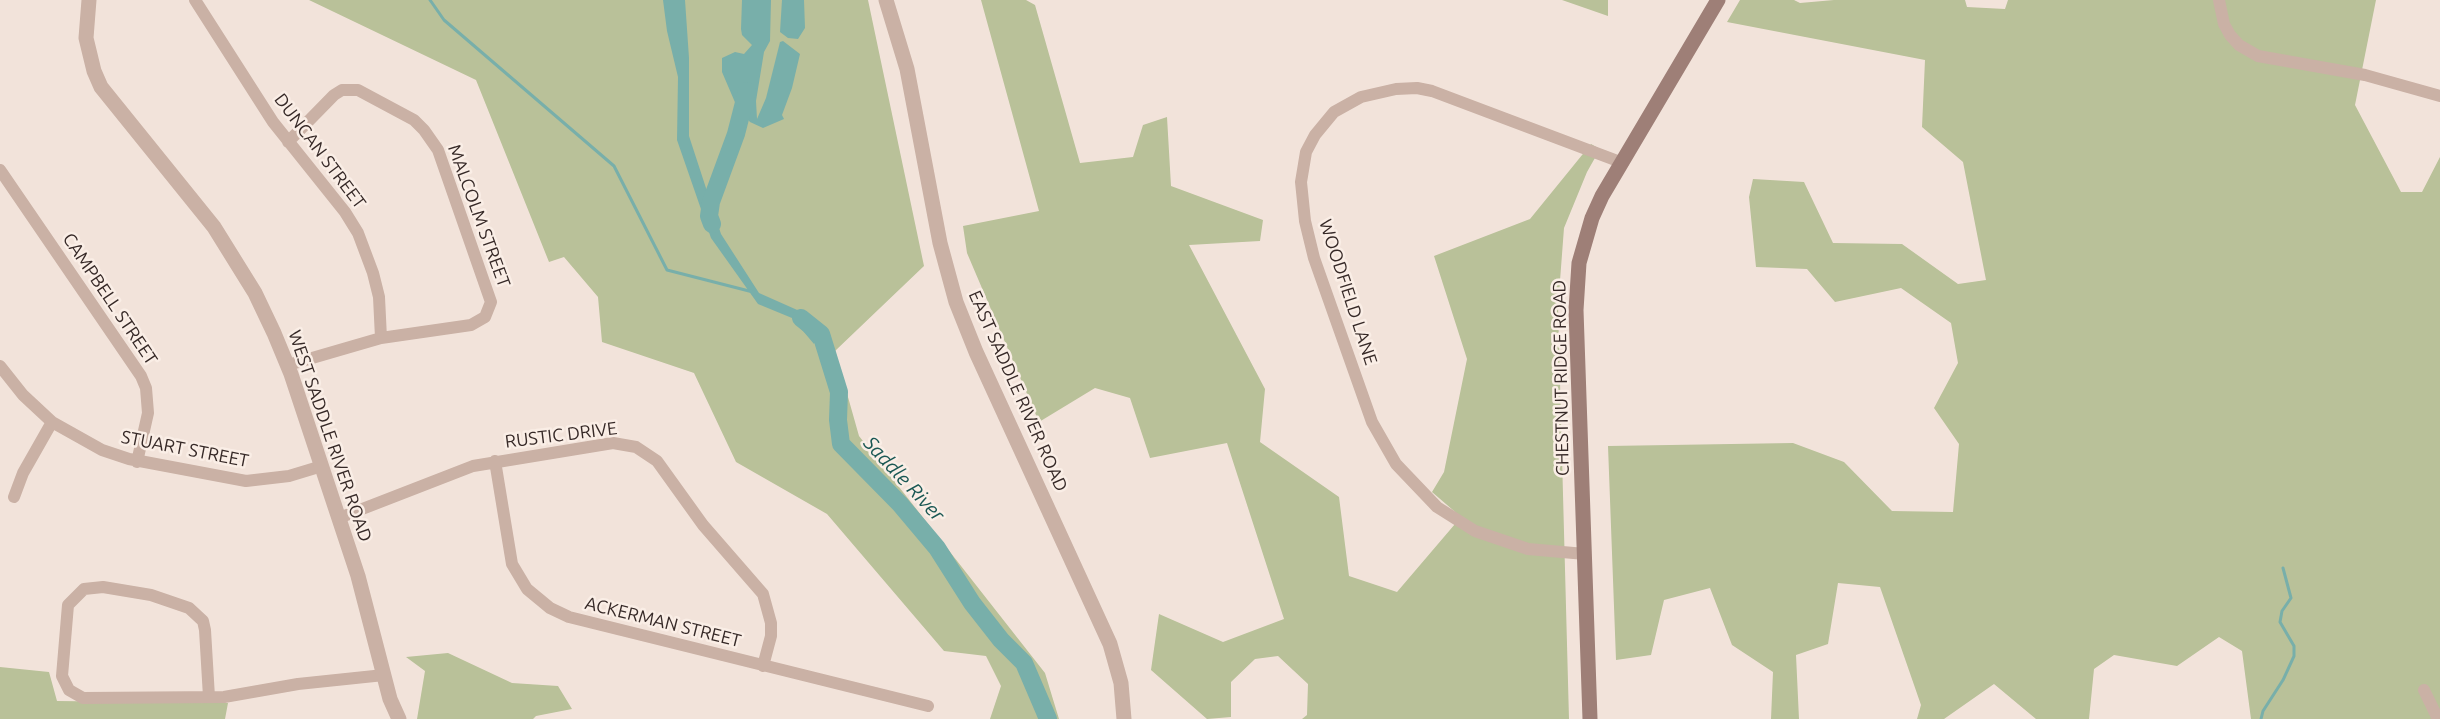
<!DOCTYPE html>
<style>
body{margin:0}
canvas{display:block;background:#f2e3da}
</style>
<canvas width="2440" height="719"></canvas>
<script>
const g = document.querySelector('canvas').getContext('2d');
g.lineJoin = 'round';
function fillPath(path, color) {
  g.fillStyle = color;
  g.fill(path, 'evenodd');
}
function poly(rows) {
  const path = new Path2D();
  for (const r of rows) {
    path.moveTo(r[0], r[1]);
    for (let i = 2; i < r.length; i += 2) path.lineTo(r[i], r[i + 1]);
  }
  return path;
}
function trace(path, color, width, dash) {
  g.strokeStyle = color;
  g.lineWidth = width;
  g.lineCap = dash ? 'butt' : 'round';
  g.setLineDash(dash || []);
  g.stroke(path);
}
function label(font, color, halo, rows, align = 'center') {
  g.font = font + ' Ubuntu,sans-serif';
  g.lineWidth = 5;
  g.setLineDash([]);
  g.textBaseline = 'middle';
  g.strokeStyle = halo;
  g.fillStyle = color;
  for (const [text, x, y, turn = 0] of rows) {
    g.save();
    g.translate(x, y);
    g.rotate((+turn || 0) * Math.PI / 180);
    g.textAlign = isNaN(turn) ? turn : align;
    if (halo) g.strokeText(text, 0, 0);
    g.fillText(text, 0, 0);
    g.restore();
  }
}
fillPath(poly([
 [309,0,868,0,924,266,835,351,859,436,1045,673,1059,719,990,719,1001,686,986,656,944,651,827,514,736,462,694,373,602,342,598,297,564,257,549,262,476,80],
 [981,0,1026,0,1035,5,1080,163,1133,157,1143,125,1167,117,1171,186,1263,220,1260,241,1189,245,1265,389,1260,442,1339,497,1349,576,1397,592,1461,517,1432,492,1444,472,1467,359,1434,256,1530,219,1591,144,1600,149,1587,172,1564,228,1558,307,1569,719,1302,719,1307,715,1308,684,1278,656,1255,659,1231,682,1231,717,1207,719,1151,670,1159,614,1223,642,1284,619,1227,443,1150,458,1130,398,1095,388,1039,422,967,253,963,226,1039,211],
 [1562,0,1608,0,1608,16],
 [1740,0,1794,0,1800,3,1834,0,1965,0,1967,7,2005,9,2008,0,2376,0,2355,105,2401,192,2422,192,2440,157,2440,719,2251,719,2242,651,2219,637,2177,666,2114,655,2094,669,2089,719,2036,719,1994,684,1944,719,1917,719,1921,705,1880,587,1838,583,1828,644,1796,655,1799,719,1771,719,1773,672,1732,645,1710,588,1664,600,1651,655,1616,660,1608,446,1793,443,1844,462,1892,511,1953,512,1959,444,1934,408,1958,363,1951,323,1901,288,1835,302,1807,269,1756,267,1749,197,1753,179,1804,182,1833,243,1902,244,1958,284,1986,280,1963,162,1922,127,1925,60,1727,22],
 [448,653,512,683,558,686,572,709,536,716,533,719,417,719,425,671,406,657],
 [0,667,49,672,57,701,228,703,225,719,0,719]
]), '#b9c199');
fillPath(poly([
 [663,0,685,0,689,58,689,136,721,234,759,293,813,317,822,331,814,344,792,318,758,304,711,238,677,140,678,77,667,31],
 [742,0,771,0,770,41,764,52,756,101,757,119,766,98,780,42,783,41,800,54,792,88,782,115,784,119,763,128,750,122,737,107,722,72,722,58,735,52,744,54,752,45,742,35,741,29],
 [782,0,804,0,805,28,798,39,788,38,780,32]
]), '#78afaa');
trace(poly([
 [430,0,444,20,614,166,667,270,753,292],
 [2261,719,2263,711,2283,680,2294,656,2294,646,2280,622,2282,611,2291,598,2283,568]
]), '#78afaa', 3);
trace(poly([
 [712,224,709,216,711,202,736,134,747,91],
 [801,318,821,334,839,392,838,420,841,444,900,504,937,548,972,603,1001,640,1024,663,1048,719]
]), '#78afaa', 18);
trace(poly([
 [195,0,273,122,345,212,358,233,373,273,379,297,381,338],
 [2219,0,2224,24,2230,35,2239,45,2258,56,2365,75,2440,96],
 [0,170,141,376,146,388,148,413,137,462],
 [288,365,381,338,471,325,485,317,491,302,438,150,424,130,414,120,358,90,342,90,334,95,288,142],
 [0,366,23,395,52,422,102,450,129,459,246,481,289,476,322,466],
 [495,461,512,564,527,589,550,608,569,617,928,706],
 [14,497,23,473,52,422],
 [339,518,473,466,613,443,636,447,657,461,703,525,763,594,771,623,771,636,763,666],
 [1585,554,1528,549,1475,531,1437,507,1396,464,1372,422,1314,258,1305,221,1301,182,1306,152,1315,135,1334,112,1361,97,1396,89,1417,88,1432,91,1623,163],
 [2424,690,2438,719],
 [209,697,205,630,203,621,189,608,151,595,103,587,84,589,68,605,62,676,69,690,83,698,224,697,298,684,384,675]
]), '#cab1a5', 12);
trace(poly([
 [89,0,86,38,94,71,101,87,214,227,255,293,274,333,291,374,358,576,390,699,399,719],
 [886,0,907,69,940,243,956,302,976,352,1110,644,1121,683,1124,719]
]), '#cab1a5', 15);
trace(poly([
 [1590,719,1576,310,1579,263,1592,218,1602,196,1718,0]
]), '#9e7f77', 15);
label('18px', '#362927', '#faeee6', [
 ["DUNCAN STREET",320,151,53],
 ["MALCOLM STREET",479,216,70],
 ["WOODFIELD LANE",1348,292,72],
 ["CAMPBELL STREET",110,299,56],
 ["CHESTNUT RIDGE ROAD",1561,378,-91],
 ["EAST SADDLE RIVER ROAD",1018,391,66],
 ["RUSTIC DRIVE",561,435,-7],
 ["WEST SADDLE RIVER ROAD",330,436,71],
 ["STUART STREET",185,449,11],
 ["ACKERMAN STREET",663,622,14]
]);
label('italic 20px', '#1b5854', '#faeee6', [
 ["Saddle River",904,479,47]
]);
</script>
